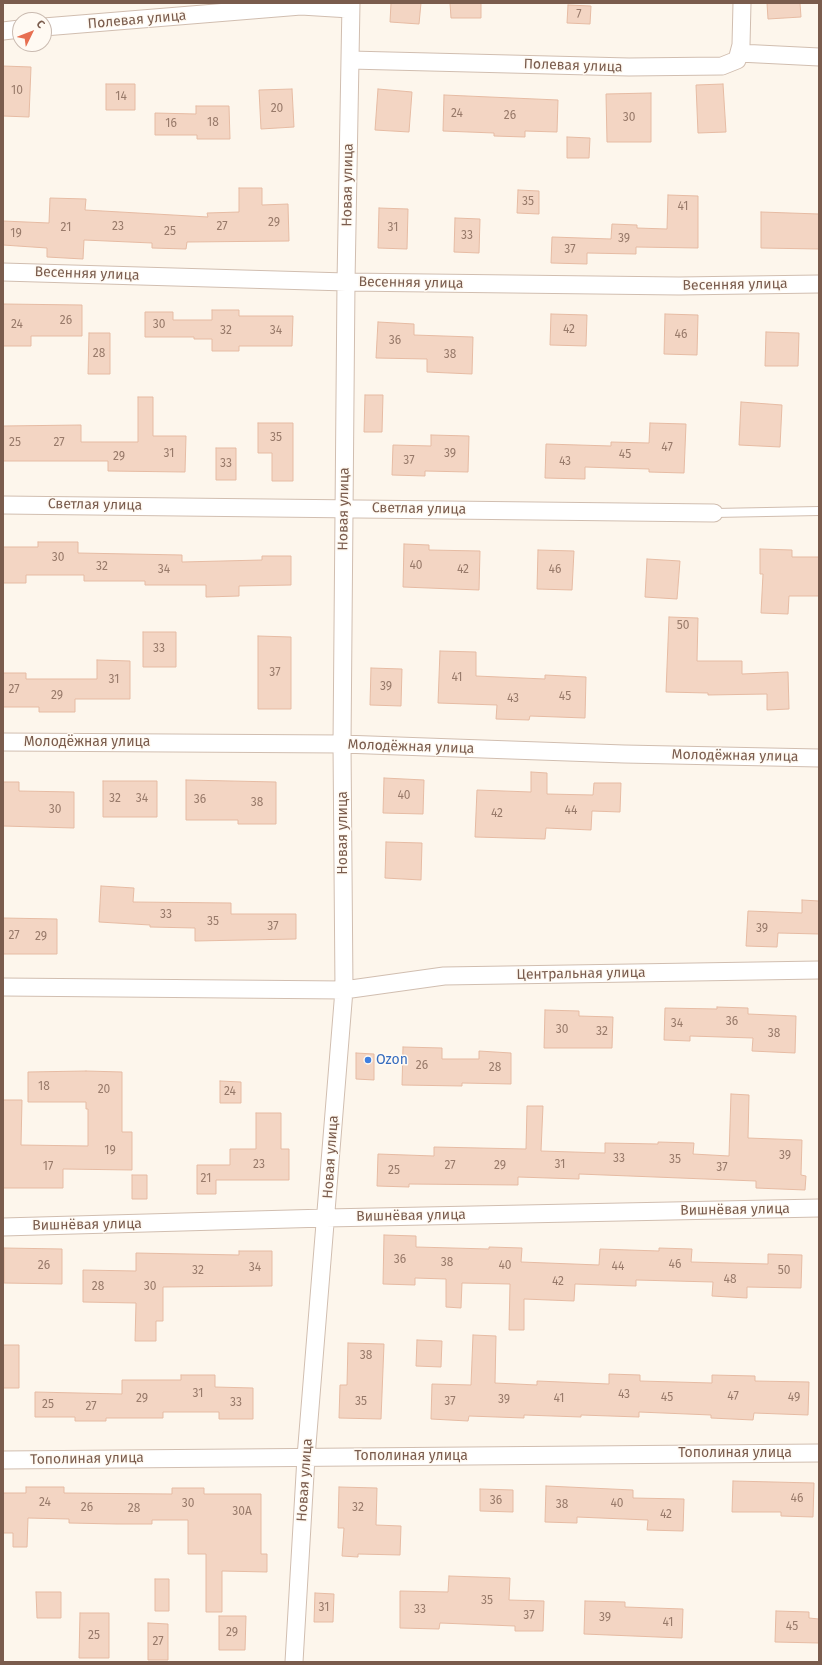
<!DOCTYPE html>
<meta charset="utf-8">
<style>
body{margin:0}
#map{position:relative;width:822px;height:1665px;overflow:hidden;background:#fdf6ec;font-family:"Fira Sans",sans-serif}
canvas{display:block}
.frame{position:absolute;inset:0;border:4px solid #7a5c4d;pointer-events:none}
.north{position:absolute;left:12px;top:12px;width:40px;height:40px;box-sizing:border-box;background:#fffaf3;border:1px solid #cabbb1;border-radius:50%;rotate:47deg;font-size:11px;font-weight:700;line-height:16px;text-align:center;color:#7a5c4d}
.north::after{content:'';display:block;margin:auto;width:14px;height:18px;background:#e76f51;clip-path:polygon(50% 0,100% 100%,50% 72%,0 100%)}
</style>
<div id="map">
<canvas width="822" height="1665"></canvas>
<div class="frame"></div>
<div class="north">С</div>
</div>
<script>
const g = document.querySelector('canvas').getContext('2d');
g.lineJoin = 'round';
function fillPath(path, color) {
  g.fillStyle = color;
  g.fill(path, 'evenodd');
}
function poly(rows) {
  const path = new Path2D();
  for (const r of rows) {
    path.moveTo(r[0], r[1]);
    for (let i = 2; i < r.length; i += 2) path.lineTo(r[i], r[i + 1]);
  }
  return path;
}
function trace(path, color, width, dash) {
  g.strokeStyle = color;
  g.lineWidth = width;
  g.lineCap = dash ? 'butt' : 'round';
  g.setLineDash(dash || []);
  g.stroke(path);
}
function label(font, color, halo, rows, align = 'center') {
  g.font = font + ' "Fira Sans",sans-serif';
  g.lineWidth = 3;
  g.setLineDash([]);
  g.textBaseline = 'middle';
  g.strokeStyle = halo;
  g.fillStyle = color;
  for (const [text, x, y, turn = 0] of rows) {
    g.save();
    g.translate(x, y);
    g.rotate((+turn || 0) * Math.PI / 180);
    g.textAlign = isNaN(turn) ? turn : align;
    if (halo) g.strokeText(text, 0, 0);
    g.fillText(text, 0, 0);
    g.restore();
  }
}
const building = poly([
 [391,3,421,3,419,24,390,22,391,3],
 [450,3,481,3,481,18,451,18,450,3],
 [767,3,800,3,801,17,768,19,767,3],
 [568,5,591,6,590,24,567,23,568,5],
 [3,66,31,67,29,117,3,116,3,66],
 [106,84,135,84,135,110,106,110,106,84],
 [723,84,726,132,698,133,696,85,723,84],
 [292,89,294,127,261,129,259,90,292,89],
 [378,89,412,92,409,132,375,130,378,89],
 [651,93,651,142,607,142,606,94,651,93],
 [444,95,558,100,557,132,525,131,525,137,494,136,494,133,443,131,444,95],
 [196,106,229,106,230,139,197,139,197,135,155,135,155,113,196,114,196,106],
 [567,137,590,138,589,158,567,158,567,137],
 [239,188,262,188,262,205,288,204,289,241,187,242,186,249,152,248,152,243,84,240,83,259,47,257,47,248,3,245,3,221,49,223,50,198,86,199,85,210,208,217,207,213,239,212,239,188],
 [518,190,539,191,539,214,517,213,518,190],
 [668,195,698,196,698,248,636,247,636,254,587,253,587,264,551,263,552,237,611,239,612,224,637,225,637,228,667,229,668,195],
 [379,208,408,209,407,249,378,248,379,208],
 [761,212,819,214,819,249,761,248,761,212],
 [455,218,480,219,479,253,454,252,455,218],
 [3,304,82,305,82,336,31,336,31,346,3,346,3,304],
 [212,310,239,310,239,316,293,316,292,346,239,346,239,351,212,351,212,339,194,339,194,337,145,337,145,312,173,312,173,320,212,320,212,310],
 [551,314,587,315,586,346,550,345,551,314],
 [665,314,698,315,697,355,664,354,665,314],
 [378,322,414,324,414,335,473,337,472,374,427,372,427,359,376,358,378,322],
 [766,332,799,333,798,366,765,366,766,332],
 [89,333,110,333,110,374,88,374,89,333],
 [365,395,383,395,382,432,364,432,365,395],
 [138,397,153,397,153,436,186,436,185,472,108,471,108,461,3,461,3,426,81,425,81,442,138,442,138,397],
 [741,402,782,405,780,447,739,445,741,402],
 [258,423,293,423,293,481,272,481,272,453,258,453,258,423],
 [650,423,686,424,684,473,649,472,649,469,585,467,585,479,545,478,546,444,611,446,611,442,649,443,650,423],
 [431,435,469,436,468,472,425,471,425,476,392,475,393,445,431,446,431,435],
 [216,448,236,448,236,480,216,480,216,448],
 [38,542,78,542,78,553,182,555,182,562,262,560,262,556,291,556,291,585,239,586,239,596,206,597,206,585,145,585,145,581,84,581,84,575,26,575,26,583,3,583,3,547,38,547,38,542],
 [404,544,429,545,429,550,480,551,479,590,403,587,404,544],
 [760,549,792,550,792,557,819,557,819,596,789,596,788,614,761,613,763,574,760,574,760,549],
 [538,550,574,551,572,590,537,589,538,550],
 [647,559,680,561,677,599,645,597,647,559],
 [669,617,698,618,697,661,742,661,742,674,788,672,789,709,767,710,767,694,708,695,708,693,666,692,669,617],
 [143,632,176,632,176,667,143,667,143,632],
 [258,636,291,637,291,709,258,709,258,636],
 [440,651,476,652,476,676,545,679,545,675,586,677,585,718,530,716,529,720,496,719,497,705,438,703,440,651],
 [97,660,130,661,130,699,75,699,75,712,39,712,39,707,3,707,3,673,26,673,26,679,97,679,97,660],
 [371,668,402,669,401,706,370,705,371,668],
 [531,772,547,773,547,794,593,795,594,783,621,783,620,812,592,811,591,830,546,828,545,839,475,837,477,790,531,792,531,772],
 [384,778,424,780,423,814,383,813,384,778],
 [186,780,276,782,276,824,238,824,238,820,186,820,186,780],
 [103,781,157,781,157,817,103,817,103,781],
 [3,782,19,782,19,791,74,792,74,828,3,826,3,782],
 [386,842,422,843,421,880,385,878,386,842],
 [101,886,134,888,133,902,231,903,231,914,296,914,296,939,195,941,195,928,150,927,150,925,99,922,101,886],
 [802,900,819,901,819,934,778,933,777,947,746,946,748,911,802,913,802,900],
 [3,918,57,919,57,954,3,954,3,918],
 [717,1007,748,1008,748,1014,796,1016,795,1053,752,1051,753,1038,690,1036,690,1041,664,1040,665,1008,717,1009,717,1007],
 [545,1010,579,1011,579,1016,613,1017,612,1048,544,1048,545,1010],
 [403,1047,442,1048,442,1059,479,1059,479,1051,511,1053,511,1084,462,1083,462,1086,402,1085,403,1047],
 [356,1053,374,1054,374,1080,356,1079,356,1053],
 [86,1071,122,1072,122,1132,132,1132,132,1170,63,1169,63,1188,3,1188,3,1100,22,1100,21,1145,88,1146,88,1109,86,1109,86,1102,28,1102,28,1072,86,1071],
 [220,1081,241,1082,241,1103,220,1103,220,1081],
 [731,1094,749,1095,748,1138,802,1140,801,1175,806,1176,805,1190,756,1188,756,1181,579,1174,579,1179,518,1177,518,1185,409,1184,409,1187,377,1186,378,1154,434,1156,434,1147,526,1149,527,1106,543,1106,541,1151,605,1153,605,1143,658,1144,658,1142,694,1143,693,1154,729,1156,731,1094],
 [256,1113,281,1113,281,1149,289,1149,289,1180,216,1180,216,1194,197,1194,197,1165,230,1165,230,1149,256,1149,256,1113],
 [132,1175,147,1175,147,1199,132,1199,132,1175],
 [384,1235,416,1236,416,1247,489,1249,489,1247,522,1248,521,1262,599,1265,600,1249,659,1251,659,1248,692,1249,691,1262,768,1264,768,1254,802,1255,801,1288,747,1287,747,1298,712,1296,713,1282,636,1280,636,1286,575,1284,574,1301,524,1299,524,1330,509,1330,510,1284,462,1283,461,1308,446,1307,446,1279,415,1278,415,1285,383,1284,384,1235],
 [4,1248,62,1249,62,1284,4,1283,4,1248],
 [239,1251,272,1251,272,1286,163,1287,163,1321,156,1321,156,1341,135,1341,136,1303,83,1302,83,1270,136,1271,136,1253,239,1255,239,1251],
 [473,1335,496,1336,495,1383,537,1385,537,1381,609,1384,609,1374,640,1375,640,1381,712,1383,712,1375,755,1376,755,1381,809,1382,808,1415,754,1413,753,1420,711,1418,711,1415,639,1412,639,1417,581,1415,581,1417,524,1415,524,1418,469,1416,468,1421,431,1419,432,1384,471,1385,473,1335],
 [417,1340,442,1341,441,1367,416,1366,417,1340],
 [348,1343,384,1344,381,1419,339,1418,340,1385,347,1385,348,1343],
 [3,1345,19,1345,19,1388,3,1388,3,1345],
 [181,1375,215,1375,215,1387,253,1388,253,1419,219,1419,219,1412,163,1412,163,1418,106,1418,106,1421,75,1421,75,1417,35,1417,35,1392,122,1394,122,1380,181,1380,181,1375],
 [733,1481,814,1483,813,1517,781,1516,781,1512,732,1512,733,1481],
 [546,1486,633,1490,633,1498,684,1499,683,1531,647,1530,648,1520,577,1517,577,1523,545,1522,546,1486],
 [26,1487,64,1487,64,1493,172,1494,172,1488,204,1488,204,1494,261,1494,261,1554,267,1554,267,1572,222,1571,222,1612,206,1612,206,1554,188,1554,188,1520,152,1520,152,1524,117,1524,69,1523,69,1519,28,1518,27,1547,13,1547,13,1533,3,1533,3,1493,26,1493,26,1487],
 [339,1487,377,1488,376,1525,401,1526,400,1555,358,1554,358,1557,342,1556,344,1528,338,1528,339,1487],
 [480,1489,513,1490,513,1512,480,1511,480,1489],
 [449,1576,510,1578,509,1600,544,1601,543,1631,515,1631,515,1626,440,1623,439,1629,400,1628,400,1591,448,1592,449,1576],
 [155,1579,169,1579,169,1611,155,1611,155,1579],
 [36,1592,61,1592,61,1618,37,1618,36,1592],
 [315,1593,334,1594,333,1622,314,1622,315,1593],
 [585,1601,625,1602,625,1607,683,1609,682,1638,584,1634,585,1601],
 [776,1611,809,1612,809,1618,819,1619,819,1643,775,1642,776,1611],
 [80,1613,109,1613,109,1658,79,1658,80,1613],
 [219,1616,246,1616,245,1650,219,1650,219,1616],
 [148,1623,168,1624,168,1660,148,1660,148,1623]
]);
fillPath(building, '#f3d5c3');
trace(building, '#e6bba3', 1);
const lane = poly([
 [714,513,819,511]
]);
const street = poly([
 [44,27,301,6,350,9],
 [3,31,20,29],
 [739,53,819,57],
 [350,60,629,67,722,66,737,60,741,45,742,3],
 [3,272,346,282,679,286,819,284],
 [3,505,714,513],
 [3,742,342,744,624,754,819,758],
 [3,987,344,990,444,976,819,970],
 [3,1227,326,1218,819,1208],
 [3,1460,819,1453],
 [294,1662,306,1457,344,990,342,744,346,282,351,3]
]);
trace(lane, '#d1beb0', 10);
trace(street, '#d1beb0', 19);
trace(lane, '#fff', 8);
trace(street, '#fff', 17);
for (const [x, y, r, color] of [
 [368,1060,4,"#3f7fe0"]
]) {
  const dot = new Path2D();
  dot.arc(x, y, r, 0, 2 * Math.PI);
  g.fillStyle = color;
  g.fill(dot);
  trace(dot, '#fffaf3', 1.5);
}
label('12px', '#987a6a', null, [
 ["7",579,15],
 ["10",17,91],
 ["14",121,97],
 ["20",277,109],
 ["24",457,114],
 ["26",510,116],
 ["30",629,118],
 ["18",213,123],
 ["16",171,124],
 ["35",528,202],
 ["41",683,207],
 ["29",274,223],
 ["23",118,227],
 ["27",222,227],
 ["21",66,228],
 ["31",393,228],
 ["25",170,232],
 ["19",16,234],
 ["33",467,236],
 ["39",624,239],
 ["37",570,250],
 ["26",66,321],
 ["24",17,325],
 ["30",159,325],
 ["42",569,330],
 ["32",226,331],
 ["34",276,331],
 ["46",681,335],
 ["36",395,341],
 ["28",99,354],
 ["38",450,355],
 ["35",276,438],
 ["25",15,443],
 ["27",59,443],
 ["47",667,448],
 ["31",169,454],
 ["39",450,454],
 ["45",625,455],
 ["29",119,457],
 ["37",409,461],
 ["43",565,462],
 ["33",226,464],
 ["30",58,558],
 ["40",416,566],
 ["32",102,567],
 ["34",164,570],
 ["42",463,570],
 ["46",555,570],
 ["50",683,626],
 ["33",159,649],
 ["37",275,673],
 ["41",457,678],
 ["31",114,680],
 ["39",386,687],
 ["27",14,690],
 ["29",57,696],
 ["45",565,697],
 ["43",513,699],
 ["40",404,796],
 ["32",115,799],
 ["34",142,799],
 ["36",200,800],
 ["38",257,803],
 ["30",55,810],
 ["44",571,811],
 ["42",497,814],
 ["33",166,915],
 ["35",213,922],
 ["37",273,927],
 ["39",762,929],
 ["27",14,936],
 ["29",41,937],
 ["36",732,1022],
 ["34",677,1024],
 ["30",562,1030],
 ["32",602,1032],
 ["38",774,1034],
 ["26",422,1066],
 ["28",495,1068],
 ["18",44,1087],
 ["20",104,1090],
 ["24",230,1092],
 ["19",110,1151],
 ["39",785,1156],
 ["33",619,1159],
 ["35",675,1160],
 ["23",259,1165],
 ["31",560,1165],
 ["27",450,1166],
 ["29",500,1166],
 ["17",48,1167],
 ["37",722,1168],
 ["25",394,1171],
 ["21",206,1179],
 ["36",400,1260],
 ["38",447,1263],
 ["46",675,1265],
 ["26",44,1266],
 ["40",505,1266],
 ["44",618,1267],
 ["34",255,1268],
 ["32",198,1271],
 ["50",784,1271],
 ["48",730,1280],
 ["42",558,1282],
 ["28",98,1287],
 ["30",150,1287],
 ["38",366,1356],
 ["31",198,1394],
 ["43",624,1395],
 ["47",733,1397],
 ["45",667,1398],
 ["49",794,1398],
 ["29",142,1399],
 ["41",559,1399],
 ["39",504,1400],
 ["35",361,1402],
 ["37",450,1402],
 ["33",236,1403],
 ["25",48,1405],
 ["27",91,1407],
 ["46",797,1499],
 ["36",496,1501],
 ["24",45,1503],
 ["30",188,1504],
 ["40",617,1504],
 ["38",562,1505],
 ["26",87,1508],
 ["32",358,1508],
 ["28",134,1509],
 ["30А",242,1512],
 ["42",666,1515],
 ["35",487,1601],
 ["31",324,1608],
 ["33",420,1610],
 ["37",529,1616],
 ["39",605,1618],
 ["41",668,1623],
 ["45",792,1627],
 ["29",232,1633],
 ["25",94,1636],
 ["27",158,1642]
]);
label('14px', '#7a5c4d', '#fffaf3', [
 ["Полевая улица",137,20,-5],
 ["Полевая улица",573,66,2],
 ["Новая улица",348,185,-89],
 ["Весенняя улица",87,274,2],
 ["Весенняя улица",411,283,1],
 ["Весенняя улица",735,285,-1],
 ["Светлая улица",95,505,1],
 ["Новая улица",344,509,-89],
 ["Светлая улица",419,509,1],
 ["Молодёжная улица",87,742],
 ["Молодёжная улица",411,747,2],
 ["Молодёжная улица",735,756,1],
 ["Новая улица",343,833,-90],
 ["Центральная улица",581,974,-1],
 ["Новая улица",331,1157,-86],
 ["Вишнёвая улица",735,1210,-1],
 ["Вишнёвая улица",411,1216,-1],
 ["Вишнёвая улица",87,1225,-1],
 ["Тополиная улица",735,1453],
 ["Тополиная улица",411,1456],
 ["Тополиная улица",87,1459,-1],
 ["Новая улица",305,1480,-86]
]);
label('14px', '#366cbe', '#fffaf3', [
 ["Ozon",376,1060]
], 'left');
</script>
